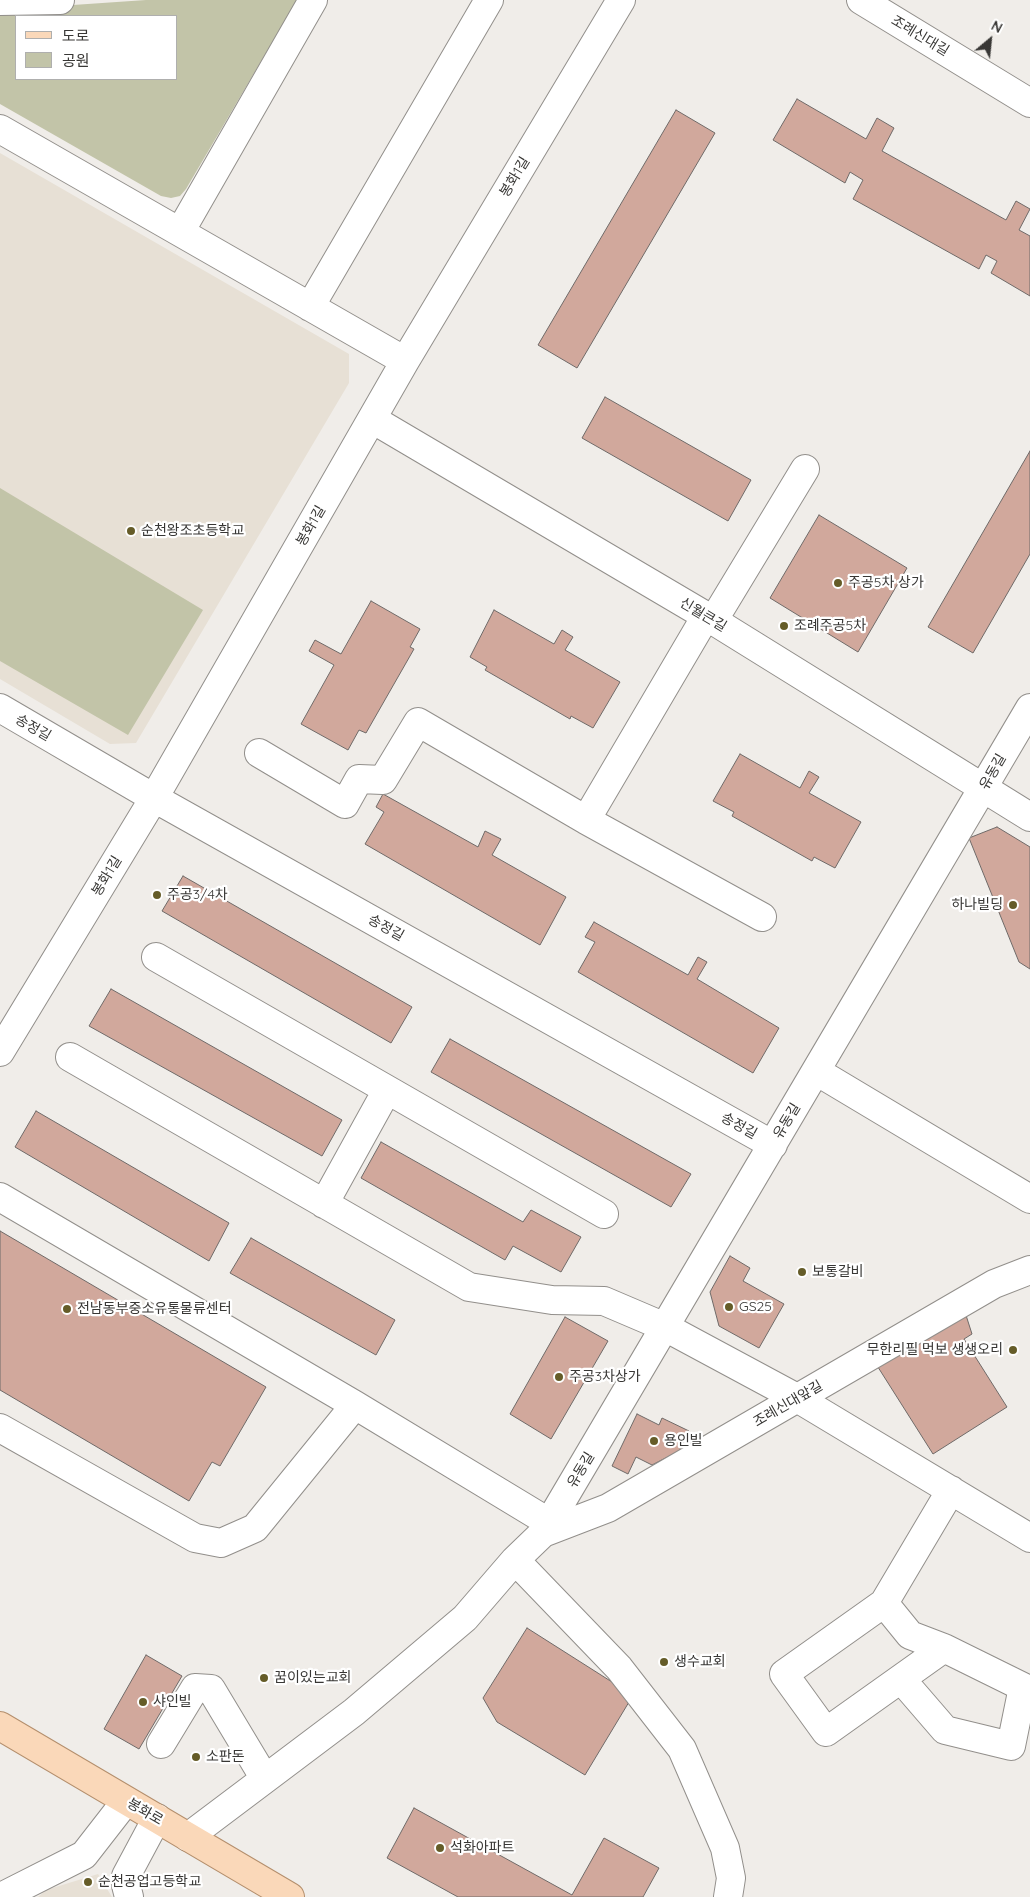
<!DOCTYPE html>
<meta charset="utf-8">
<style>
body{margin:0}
#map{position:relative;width:1030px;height:1897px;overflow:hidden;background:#f0ede9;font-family:Quicksand,"Noto Sans KR",sans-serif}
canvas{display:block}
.legend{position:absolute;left:15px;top:15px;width:162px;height:65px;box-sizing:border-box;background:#fff;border:1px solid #afafae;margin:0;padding:6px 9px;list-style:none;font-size:15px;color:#383735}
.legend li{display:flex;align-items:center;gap:10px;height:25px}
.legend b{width:25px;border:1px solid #afafae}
.north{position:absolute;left:965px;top:15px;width:50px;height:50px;-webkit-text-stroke:4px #fff;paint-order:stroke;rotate:28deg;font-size:14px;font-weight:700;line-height:20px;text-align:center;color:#383735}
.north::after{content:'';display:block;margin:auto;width:18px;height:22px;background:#383735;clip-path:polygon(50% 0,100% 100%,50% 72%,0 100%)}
</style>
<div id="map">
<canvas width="1030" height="1897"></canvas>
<ul class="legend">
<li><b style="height:6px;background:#fad8b9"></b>도로</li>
<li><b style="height:14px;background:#c2c4a8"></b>공원</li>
</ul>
<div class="north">N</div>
</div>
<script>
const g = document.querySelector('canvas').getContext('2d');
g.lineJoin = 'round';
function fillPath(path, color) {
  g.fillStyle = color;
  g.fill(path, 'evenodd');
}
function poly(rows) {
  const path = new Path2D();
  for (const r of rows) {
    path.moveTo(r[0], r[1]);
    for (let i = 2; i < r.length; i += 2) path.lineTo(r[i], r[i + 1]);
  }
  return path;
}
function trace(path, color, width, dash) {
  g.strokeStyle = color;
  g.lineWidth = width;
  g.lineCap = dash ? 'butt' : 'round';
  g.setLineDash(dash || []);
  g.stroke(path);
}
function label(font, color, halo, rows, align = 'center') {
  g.font = font + ' Quicksand,"Noto Sans KR",sans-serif';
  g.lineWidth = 4.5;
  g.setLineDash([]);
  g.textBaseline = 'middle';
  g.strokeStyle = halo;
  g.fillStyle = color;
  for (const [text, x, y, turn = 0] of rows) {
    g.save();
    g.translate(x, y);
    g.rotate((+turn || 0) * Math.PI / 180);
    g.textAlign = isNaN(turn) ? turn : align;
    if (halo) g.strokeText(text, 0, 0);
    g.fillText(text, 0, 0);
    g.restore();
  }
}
fillPath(poly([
 [0,153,349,354,349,383,136,743,110,744,0,679],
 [98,1874,112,1897,38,1897,46,1890]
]), '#e7e0d5');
fillPath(poly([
 [146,0,297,0,186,189,180,196,171,198,161,196,0,104,0,10],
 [16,16,176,16,176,79,16,79],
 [0,488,203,610,128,735,0,661]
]), '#c2c4a8');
const building = poly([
 [797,99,866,139,877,118,894,128,882,151,1006,220,1016,201,1030,209,1019,230,1030,236,1030,296,991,273,997,261,986,255,979,269,853,199,863,180,850,172,845,183,773,140,797,99],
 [676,110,715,133,577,368,538,345,676,110],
 [605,397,751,480,728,521,582,438,605,397],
 [1030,451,1030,554,973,653,928,627,1030,451],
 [819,515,907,568,858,652,770,598,819,515],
 [371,601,420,629,410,647,414,649,366,733,359,730,348,750,301,724,334,665,309,651,315,640,341,654,371,601],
 [494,610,554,644,562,630,573,637,565,650,620,682,593,728,571,716,570,719,485,670,487,667,470,657,494,610],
 [740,754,800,788,809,771,819,777,809,793,861,822,835,868,814,857,812,861,732,816,734,812,713,801,740,754],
 [383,794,478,847,485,831,501,839,492,855,566,897,540,945,365,844,384,812,376,807,383,794],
 [997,827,1030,847,1030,969,1019,962,969,838,997,827],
 [183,876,412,1007,391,1043,162,911,183,876],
 [594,922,688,975,698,957,707,962,697,979,779,1028,753,1073,578,972,595,942,585,937,594,922],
 [111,989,342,1120,322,1156,89,1026,111,989],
 [450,1039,691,1174,671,1207,431,1072,450,1039],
 [36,1111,229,1223,209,1261,15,1147,36,1111],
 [381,1142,523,1222,531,1210,581,1237,561,1272,513,1246,505,1260,361,1178,381,1142],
 [0,1231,266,1387,220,1466,212,1462,189,1501,0,1390,0,1231],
 [251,1238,395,1320,376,1355,230,1273,251,1238],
 [730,1256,750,1268,743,1281,784,1304,759,1348,719,1326,710,1292,730,1256],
 [964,1309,972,1334,964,1339,1007,1407,933,1454,876,1364,964,1309],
 [565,1317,608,1341,551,1439,510,1414,565,1317],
 [637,1414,659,1425,662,1418,689,1431,679,1451,652,1465,636,1457,628,1474,612,1466,637,1414],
 [527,1628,612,1682,629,1702,585,1775,497,1722,483,1698,527,1628],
 [146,1655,182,1676,139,1749,104,1729,146,1655],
 [414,1808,572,1895,604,1838,659,1868,643,1897,458,1897,387,1858,414,1808]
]);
fillPath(building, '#d1a89c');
trace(building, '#6f6a68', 1);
const minor = poly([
 [861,0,1030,103],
 [0,1,60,0],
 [0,129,405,361],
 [180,232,313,0],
 [310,307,489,0],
 [372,419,706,616,1030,817],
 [706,616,586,820,762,917],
 [713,621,805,469],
 [0,708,154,798,773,1145],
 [259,753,345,804,359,779,383,780,418,722,586,820],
 [156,957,604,1214],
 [0,1052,154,798,405,361,621,0],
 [70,1057,469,1287,552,1300,604,1301,665,1327,797,1398,1030,1538],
 [816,1071,1030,1199],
 [0,1197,355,1405,550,1523],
 [324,1204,387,1090],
 [0,1428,195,1538,221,1543,255,1528,355,1405],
 [543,1533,608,1508,994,1284,1030,1270],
 [515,1560,619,1668,682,1749,725,1848,731,1878,728,1897],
 [884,1603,910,1635,944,1648,826,1732,784,1674,884,1603,951,1490],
 [901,1679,945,1730,1011,1746,1023,1687,944,1648],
 [161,1744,195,1688,211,1689,265,1779],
 [188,1837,354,1712,465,1618,515,1560,543,1533,1030,708],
 [1,1897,84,1855,126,1801],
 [129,1897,126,1885,126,1876,157,1818]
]);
const major = poly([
 [0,1726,290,1897]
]);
trace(minor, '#928f8b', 30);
trace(major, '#b48f6d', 30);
trace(minor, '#fff', 28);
trace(major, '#fad8b9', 28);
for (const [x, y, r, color] of [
 [131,531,5,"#655c28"],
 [838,583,5,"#655c28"],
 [784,626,5,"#655c28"],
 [157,895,5,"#655c28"],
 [1013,905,5,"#655c28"],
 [802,1272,5,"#655c28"],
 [729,1307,5,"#655c28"],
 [67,1309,5,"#655c28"],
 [1013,1350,5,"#655c28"],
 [559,1377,5,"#655c28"],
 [654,1441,5,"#655c28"],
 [664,1662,5,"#655c28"],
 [264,1678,5,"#655c28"],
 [143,1702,5,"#655c28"],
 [196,1757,5,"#655c28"],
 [440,1848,5,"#655c28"],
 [88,1882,5,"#655c28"]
]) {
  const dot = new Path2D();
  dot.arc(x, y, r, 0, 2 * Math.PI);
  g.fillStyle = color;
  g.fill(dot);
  trace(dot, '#fff', 2);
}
label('14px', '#383735', '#fff', [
 ["조례신대길",920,36,31],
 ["봉화1길",515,177,-59],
 ["봉화1길",311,526,-60],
 ["신월큰길",703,615,31],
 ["송정길",33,728,30],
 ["유동길",993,772,-60],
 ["봉화1길",107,876,-59],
 ["송정길",386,928,29],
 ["유동길",787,1121,-59],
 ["송정길",739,1126,29],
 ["조례신대앞길",788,1404,-30],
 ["유동길",581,1470,-59],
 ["봉화로",145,1812,30]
]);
label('14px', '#383735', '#fff', [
 ["순천왕조초등학교",141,531],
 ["주공5차 상가",848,583],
 ["조례주공5차",794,626],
 ["주공3/4차",167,895],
 ["하나빌딩",1003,905,"right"],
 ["보통갈비",812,1272],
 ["GS25",739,1307],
 ["전남동부중소유통물류센터",77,1309],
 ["무한리필 먹보 생생오리",1003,1350,"right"],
 ["주공3차상가",569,1377],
 ["용인빌",664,1441],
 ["생수교회",674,1662],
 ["꿈이있는교회",274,1678],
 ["샤인빌",153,1702],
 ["소판돈",206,1757],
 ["석화아파트",450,1848],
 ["순천공업고등학교",98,1882]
], 'left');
</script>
